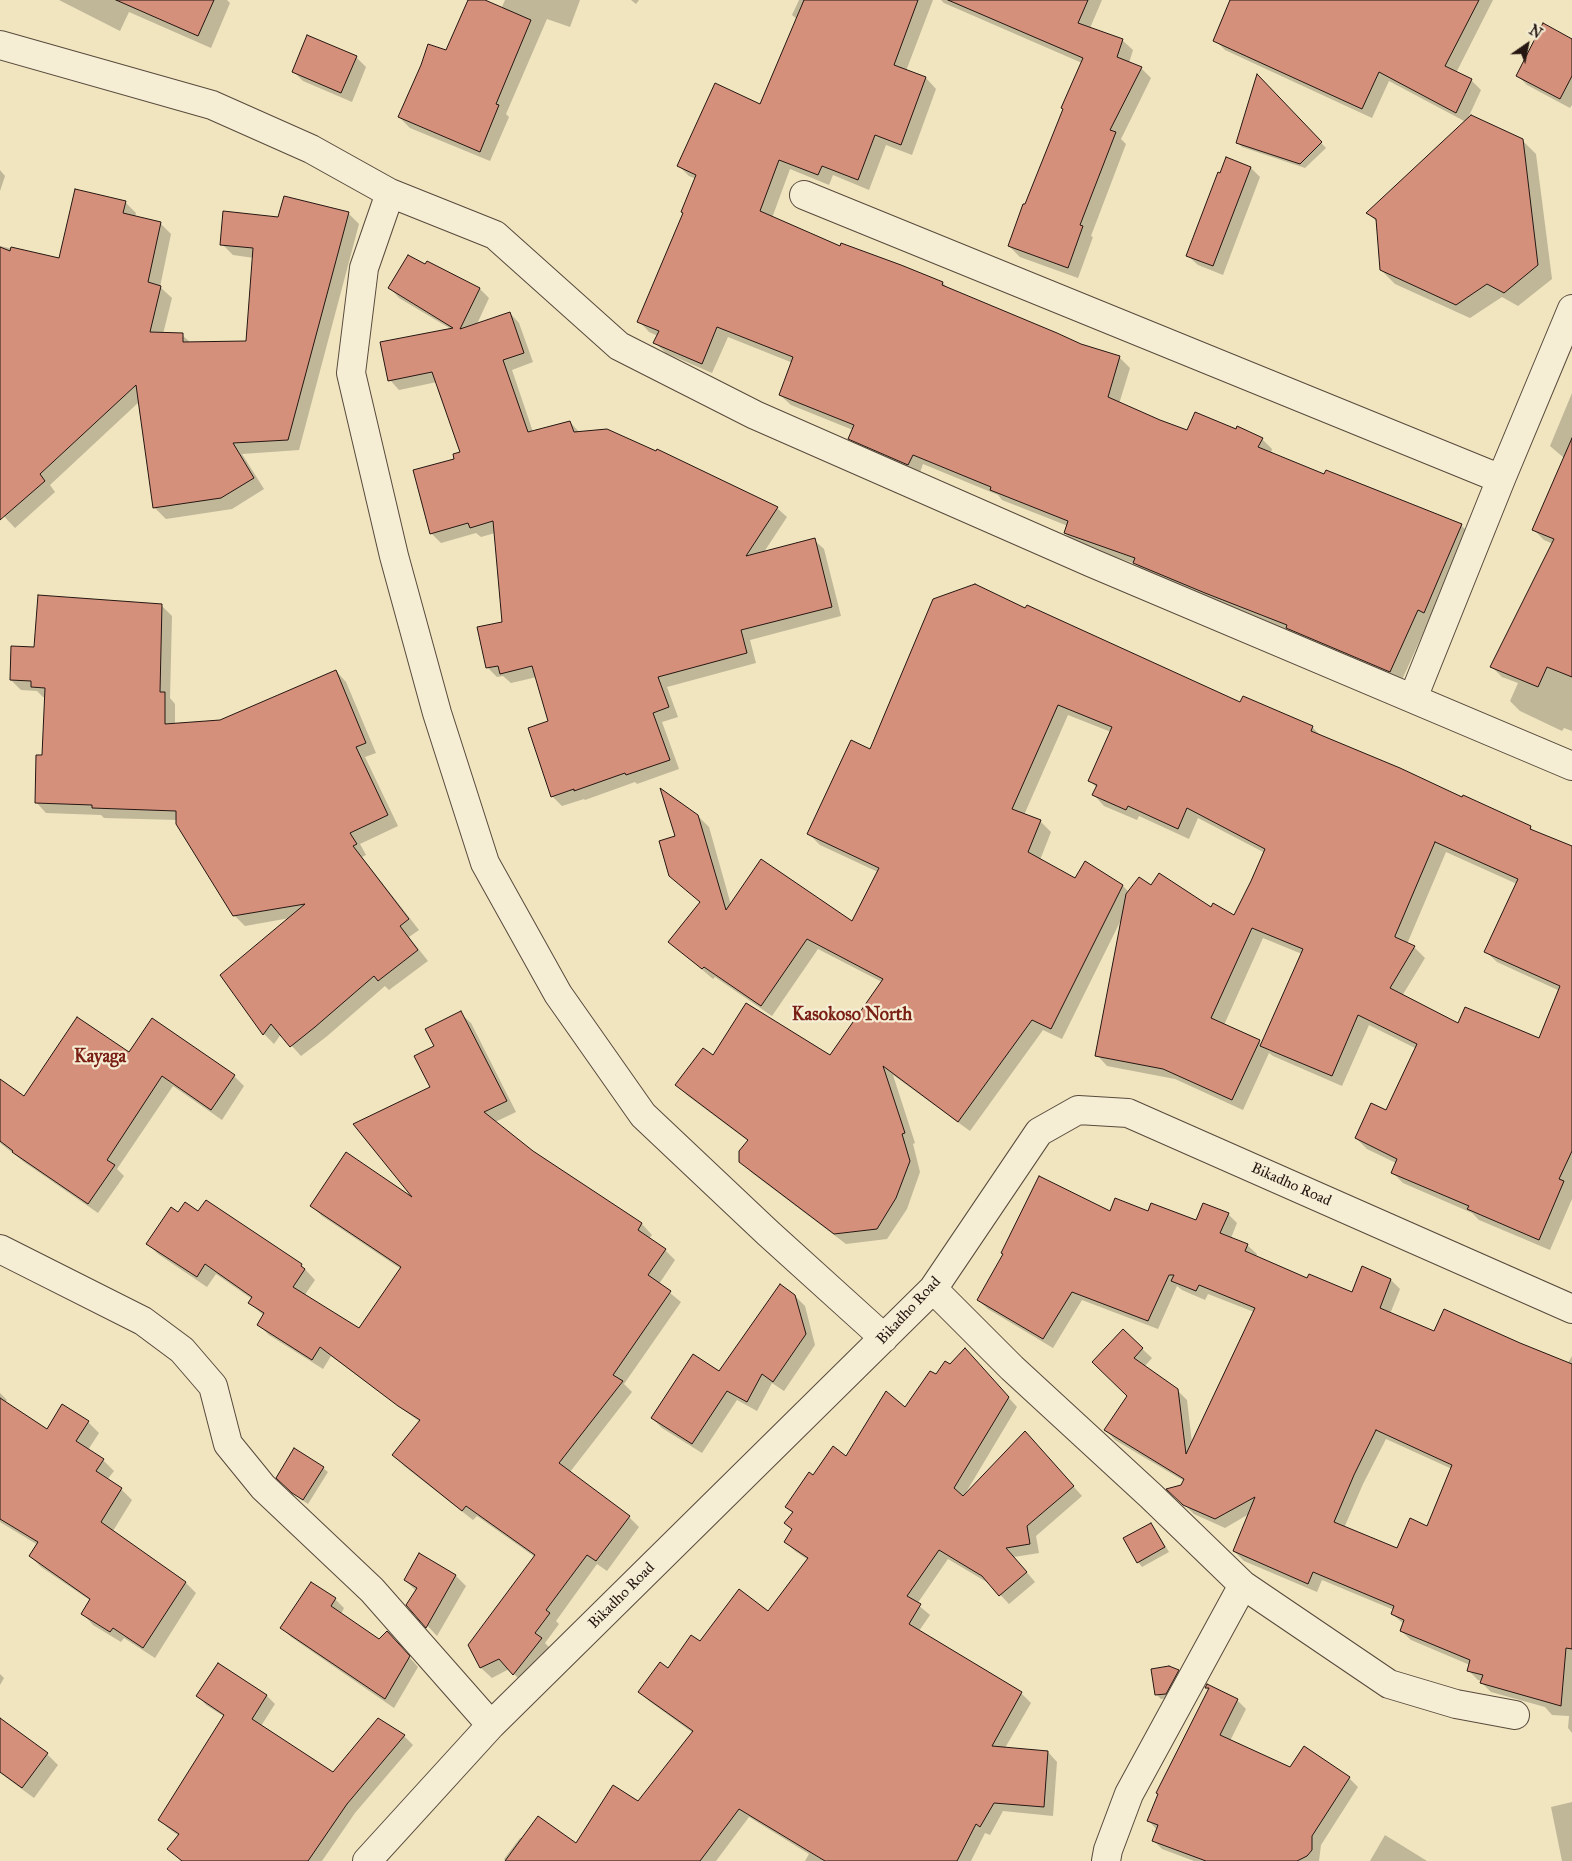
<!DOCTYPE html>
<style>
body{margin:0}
#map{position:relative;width:1572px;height:1861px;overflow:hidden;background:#f0e5bf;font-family:"IM FELL Great Primer",serif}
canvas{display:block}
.north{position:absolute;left:1502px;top:20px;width:50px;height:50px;-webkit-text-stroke:4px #f5eed5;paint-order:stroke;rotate:33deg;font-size:14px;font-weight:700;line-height:20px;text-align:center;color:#251611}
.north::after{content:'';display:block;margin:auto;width:18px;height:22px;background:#251611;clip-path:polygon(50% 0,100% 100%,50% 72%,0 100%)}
</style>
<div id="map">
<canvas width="1572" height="1861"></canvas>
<div class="north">N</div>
</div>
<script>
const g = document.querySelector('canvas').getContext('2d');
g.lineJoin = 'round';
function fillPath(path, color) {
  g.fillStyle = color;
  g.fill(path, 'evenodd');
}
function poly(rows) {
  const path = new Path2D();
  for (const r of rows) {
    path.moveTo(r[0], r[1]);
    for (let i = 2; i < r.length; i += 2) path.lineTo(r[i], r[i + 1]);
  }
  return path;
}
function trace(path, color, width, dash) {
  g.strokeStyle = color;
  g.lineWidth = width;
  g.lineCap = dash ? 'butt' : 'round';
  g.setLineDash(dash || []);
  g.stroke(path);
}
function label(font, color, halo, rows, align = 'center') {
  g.font = font + ' "IM FELL Great Primer",serif';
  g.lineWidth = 4.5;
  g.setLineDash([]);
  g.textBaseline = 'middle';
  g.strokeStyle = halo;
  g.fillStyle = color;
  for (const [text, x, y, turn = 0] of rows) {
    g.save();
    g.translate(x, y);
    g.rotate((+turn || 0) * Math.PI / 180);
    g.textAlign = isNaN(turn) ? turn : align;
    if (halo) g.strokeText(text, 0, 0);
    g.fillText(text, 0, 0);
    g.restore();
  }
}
fillPath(poly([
 [59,0,227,0,230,3,211,48,129,12,120,31],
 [470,0,482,0,501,9,505,0,580,0,570,27,547,19,506,114,509,117,490,161,410,128,399,117,446,52],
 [631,0,639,0,636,4],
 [799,0,933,0,906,71,926,78,936,89,912,155,886,145,869,190,833,175,829,185,790,169,772,218,841,248,901,266,943,283,948,288,1080,345,1119,357,1130,368,1119,404,1188,432,1236,431,1262,439,1272,449,1271,453,1325,476,1461,525,1472,536,1434,623,1429,620,1401,682,1298,638,1292,632,1217,604,1145,574,1136,564,1076,544,1065,533,1068,526,1002,500,998,495,923,464,919,475,860,449,850,439,853,430,791,405,780,395,793,363,728,337,712,373,666,353,655,343,658,336,649,332,639,321,684,214,696,179,689,176,678,165,761,106,797,19,792,15],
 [941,0,1102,0,1090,28,1122,40,1133,50,1129,63,1141,68,1151,78,1121,139,1126,144,1091,236,1093,237,1078,278,1020,257,1009,246,1082,63,944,3],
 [1232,0,1493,0,1456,73,1471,80,1481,90,1469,116,1522,140,1536,154,1552,279,1518,306,1502,297,1470,318,1395,284,1381,270,1378,223,1368,213,1466,122,1389,81,1372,118,1225,50,1215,40],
 [1572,40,1572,105,1570,108,1527,85,1517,75],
 [356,57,366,67,352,102,303,81,293,71],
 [1257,76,1326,148,1305,168,1242,147,1237,142],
 [1251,168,1260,177,1223,275,1198,265,1188,256],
 [0,170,5,176,0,191],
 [125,202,136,213,135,217,160,223,171,234,160,287,172,298,163,334,182,335,191,343,247,342,254,258,233,255,222,244,279,218,348,213,359,224,299,450,242,454,264,489,232,509,166,519,155,508,139,402,50,485,55,492,15,528,0,512,0,246,60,260],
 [427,263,480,289,489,298,477,324,510,313,519,323,533,362,512,370,533,432,570,422,580,433,777,508,787,517,764,552,814,540,824,549,841,616,750,640,756,663,667,687,678,717,662,722,679,769,637,784,635,782,585,800,584,799,562,806,552,796,549,722,537,677,511,683,503,676,497,677,487,667,503,623,495,533,481,537,476,533,441,543,431,533,456,460,462,453,437,382,399,390,390,380,451,329,399,298,390,288,426,266],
 [1572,393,1572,731,1564,728,1562,731,1520,711,1510,701,1518,683,1502,677,1492,667,1553,544,1544,540,1534,530,1564,458,1550,446],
 [162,606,172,616,170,698,175,704,175,725,220,721,336,671,346,682,376,753,365,757,398,826,360,844,366,855,362,857,419,930,409,937,428,961,389,990,385,986,326,1037,301,1056,281,1034,274,1044,264,1034,222,975,290,918,245,926,234,915,177,820,104,818,101,815,46,813,36,802,43,756,46,697,43,697,37,691,21,690,11,680,35,649],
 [1026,610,1241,703,1243,697,1313,728,1322,737,1530,827,1535,832,1572,847,1572,1199,1550,1250,1479,1220,1472,1213,1403,1183,1393,1173,1396,1163,1367,1149,1356,1138,1386,1112,1417,1049,1369,1025,1342,1086,1273,1056,1269,1053,1243,1110,1175,1079,1107,1066,1097,1055,1121,920,1062,1039,1043,1030,970,1131,893,1075,915,1143,913,1144,920,1172,907,1209,887,1239,846,1244,752,1173,741,1162,748,1141,688,1096,677,1085,713,1057,830,1057,882,982,818,949,772,1016,715,977,713,979,670,942,701,903,670,876,677,837,698,816,709,827,731,905,852,923,878,872,820,845,809,834,870,750],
 [1068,715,1111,732,1090,781,1097,788,1094,795,1104,806,1137,820,1139,816,1189,839,1198,818,1265,853,1234,916,1152,887,1129,892,1123,886,1075,880,1040,860,1051,832,1040,821,1024,815],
 [1446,852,1517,884,1486,952,1497,962,1560,991,1539,1040,1459,1025,1402,996,1425,958,1414,947,1407,944],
 [1263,938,1302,954,1262,1045,1259,1041,1224,1025],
 [460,1013,471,1023,516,1112,495,1122,532,1152,642,1224,652,1235,649,1239,665,1250,675,1260,659,1284,681,1302,624,1384,632,1392,570,1472,629,1517,639,1527,607,1571,597,1564,556,1621,559,1624,545,1643,551,1649,524,1684,509,1669,492,1678,481,1668,469,1645,535,1557,477,1516,473,1520,404,1466,394,1455,420,1422,331,1356,323,1369,269,1335,259,1325,264,1316,250,1303,252,1299,216,1274,207,1287,158,1254,148,1244,179,1214,198,1213,301,1265,315,1280,304,1296,360,1330,401,1269,322,1216,312,1206,416,1201,436,1047],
 [152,1020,234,1076,244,1086,222,1120,173,1086,117,1169,124,1176,98,1213,24,1162,0,1143,0,1106,129,1053],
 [1149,1212,1197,1221,1228,1214,1237,1223,1231,1238,1247,1245,1257,1254,1256,1257,1308,1279,1353,1294,1391,1280,1400,1289,1390,1314,1434,1333,1519,1345,1568,1363,1572,1356,1572,1733,1568,1728,1569,1716,1552,1715,1545,1707,1491,1692,1482,1683,1482,1681,1478,1680,1468,1670,1470,1665,1411,1640,1401,1631,1404,1624,1392,1614,1394,1610,1322,1580,1317,1592,1244,1561,1234,1551,1249,1514,1225,1528,1194,1514,1169,1490,1182,1486,1184,1481,1115,1440,1106,1430,1129,1396,1123,1331,1152,1358,1144,1367,1177,1390,1187,1400,1192,1443,1254,1312,1208,1294,1205,1300,1182,1290,1177,1286,1158,1329,1082,1300,1053,1348,988,1309,978,1300,1110,1213],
 [1386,1439,1452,1469,1428,1528,1397,1550,1344,1528,1363,1484],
 [795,1296,805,1306,815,1345,784,1391,772,1383,757,1411,737,1400,702,1453,662,1428,652,1418,719,1373],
 [974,1359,1017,1407,965,1494,1034,1442,1082,1496,1036,1536,1039,1553,1014,1557,1035,1582,1009,1604,990,1584,948,1559,917,1604,930,1615,919,1631,1021,1693,1031,1703,1005,1748,1048,1752,1057,1762,1053,1816,1003,1811,990,1835,985,1833,971,1861,805,1861,809,1854,749,1817,716,1861,506,1861,504,1859,520,1838,576,1844,639,1803,693,1733,649,1701,640,1692,700,1643,768,1613,808,1560,795,1551,786,1542,793,1530,786,1523,793,1513,787,1507,813,1477,847,1458,906,1409,936,1376,950,1366],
 [0,1393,7,1400,5,1403,47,1431,88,1422,99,1433,88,1450,103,1460,114,1471,107,1480,121,1489,132,1500,113,1531,186,1583,196,1593,155,1658,124,1638,121,1642,93,1625,83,1614,91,1601,41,1567,30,1556,38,1545,0,1522],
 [323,1468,328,1472,308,1504,299,1498,278,1478],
 [1151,1524,1155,1529,1169,1552,1142,1567,1138,1562],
 [419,1555,456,1576,466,1586,437,1636,408,1605,416,1591,405,1580],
 [335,1599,344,1608,341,1614,380,1641,396,1642,418,1667,394,1708,291,1637,282,1628],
 [218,1664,267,1696,275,1704,261,1726,334,1773,404,1736,413,1745,355,1813,322,1861,181,1861,169,1849,179,1836,168,1828,159,1819,225,1717,206,1705,198,1696],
 [1178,1671,1183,1676,1171,1698,1161,1699,1156,1694],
 [0,1674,4,1678,0,1685],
 [1207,1685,1237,1700,1246,1709,1230,1741,1290,1769,1305,1748,1349,1778,1358,1787,1321,1845,1319,1861,1194,1861,1162,1849,1153,1840,1157,1830,1149,1821,1209,1691,1206,1688],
 [0,1720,47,1754,58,1765,34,1798,0,1773],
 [1572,1802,1572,1861,1562,1861,1551,1807],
 [1385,1835,1427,1861,1370,1861]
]), '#0003');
const building = poly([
 [116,0,214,0,198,36,116,0],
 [468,0,485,0,531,20,496,104,499,105,480,152,398,117,421,65,428,44,446,50,468,0],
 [804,0,918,0,894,65,926,77,901,145,875,135,858,180,822,166,818,175,779,160,760,211,840,246,841,243,901,265,943,282,942,285,1057,333,1081,344,1120,356,1108,397,1160,420,1187,430,1195,412,1236,429,1237,426,1263,438,1258,447,1324,474,1326,470,1462,524,1424,613,1418,610,1390,672,1286,628,1287,625,1205,593,1133,563,1135,558,1064,533,1068,521,990,490,991,487,913,455,908,465,848,439,854,425,779,395,793,357,717,327,702,364,653,343,659,331,637,322,683,213,681,212,696,175,677,166,715,83,760,104,804,0],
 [948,0,1088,0,1078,23,1123,39,1117,57,1142,67,1110,130,1116,132,1080,225,1083,226,1068,268,1008,246,1023,204,1025,204,1063,109,1061,108,1083,58,948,0],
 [1230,0,1479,0,1445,66,1472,79,1456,113,1379,72,1362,109,1213,41,1230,0],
 [1543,23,1572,39,1572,76,1560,99,1516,76,1543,23],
 [307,35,357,56,341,93,292,72,307,35],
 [1257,74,1322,142,1300,164,1236,143,1257,74],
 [1471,115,1523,139,1538,265,1504,293,1487,284,1456,305,1380,270,1376,219,1366,213,1471,115],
 [1226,157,1251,167,1213,266,1186,256,1218,172,1220,173,1226,157],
 [75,189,126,201,123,213,161,222,148,282,161,286,150,332,183,333,183,342,246,341,253,248,220,245,223,211,278,217,284,196,349,212,288,440,233,443,254,478,221,498,153,508,136,385,40,474,45,481,0,520,0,247,10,251,11,247,59,258,75,189],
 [408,255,425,264,427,261,480,288,460,329,510,312,524,353,503,360,528,432,570,421,574,432,607,429,656,451,657,449,778,507,746,556,815,538,832,607,741,630,747,653,658,677,669,707,653,713,670,760,626,775,625,773,574,791,574,789,551,797,528,728,548,721,532,666,500,674,498,666,486,668,477,627,502,622,493,521,470,528,468,523,430,534,413,470,454,459,453,454,460,452,432,372,388,381,380,342,453,328,388,288,408,255],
 [1572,438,1572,677,1547,667,1538,687,1490,667,1554,539,1532,530,1572,438],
 [975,584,1025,608,1027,605,1240,702,1243,696,1313,726,1311,731,1400,768,1462,797,1463,795,1531,826,1530,829,1572,846,1572,1151,1559,1179,1564,1181,1539,1240,1467,1209,1469,1206,1391,1173,1397,1159,1355,1138,1371,1103,1386,1110,1417,1044,1358,1015,1332,1076,1260,1046,1303,949,1252,928,1211,1018,1260,1040,1232,1100,1163,1069,1095,1056,1126,894,1139,877,1151,885,1159,873,1211,907,1213,903,1234,915,1251,881,1265,849,1187,808,1178,829,1128,806,1126,810,1092,795,1097,785,1088,781,1112,727,1058,705,1012,809,1041,820,1028,852,1075,878,1085,861,1123,885,1051,1029,1032,1020,958,1122,883,1066,905,1133,902,1134,910,1161,896,1198,877,1229,834,1234,739,1162,739,1151,748,1140,675,1085,703,1048,713,1055,746,1003,830,1055,883,979,807,939,761,1006,704,967,702,969,668,942,700,902,669,876,659,841,675,836,660,788,698,815,726,910,761,859,852,921,879,868,807,834,851,740,870,749,933,599,975,584],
 [1435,842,1518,879,1484,952,1560,986,1539,1038,1465,1007,1458,1023,1390,988,1415,946,1395,937,1395,936,1435,842],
 [38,595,162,604,160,692,165,692,165,724,220,720,336,670,366,743,356,747,388,815,350,833,357,844,353,846,409,919,400,926,418,950,378,981,374,976,315,1027,290,1047,271,1024,263,1035,220,975,305,904,233,916,176,824,176,811,92,808,92,805,35,803,36,755,42,755,45,688,31,687,31,681,10,680,11,646,34,647,38,595],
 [461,1011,507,1101,484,1112,533,1151,642,1223,638,1230,666,1249,648,1275,671,1291,613,1375,623,1381,559,1463,630,1516,596,1561,587,1555,546,1610,550,1613,535,1633,542,1638,513,1675,499,1659,480,1668,468,1645,535,1555,466,1506,462,1511,392,1455,420,1420,398,1406,320,1347,312,1360,257,1325,264,1313,248,1303,252,1297,205,1264,197,1277,146,1244,171,1207,178,1212,185,1202,198,1211,206,1200,302,1264,301,1266,305,1269,293,1287,359,1328,401,1267,310,1206,346,1152,412,1197,353,1124,430,1087,414,1056,434,1046,425,1029,461,1011],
 [77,1017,129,1052,152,1018,235,1075,211,1110,162,1076,107,1160,115,1165,88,1204,12,1152,13,1151,0,1141,0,1079,24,1096,77,1017],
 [1039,1176,1110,1211,1115,1198,1148,1211,1151,1203,1196,1220,1203,1203,1229,1213,1220,1233,1248,1244,1245,1251,1307,1278,1309,1274,1352,1292,1362,1266,1391,1279,1380,1308,1434,1331,1444,1309,1520,1343,1572,1364,1572,1649,1566,1648,1561,1706,1480,1683,1483,1675,1467,1671,1470,1660,1400,1631,1404,1620,1391,1614,1394,1606,1313,1572,1308,1584,1233,1551,1255,1497,1215,1519,1183,1505,1166,1489,1181,1485,1184,1479,1104,1430,1127,1396,1092,1362,1123,1329,1143,1348,1134,1358,1178,1389,1186,1454,1255,1308,1199,1285,1196,1291,1171,1281,1174,1275,1169,1275,1148,1321,1072,1292,1043,1339,977,1300,1003,1254,1001,1253,1039,1176],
 [1376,1430,1452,1465,1427,1526,1410,1518,1397,1548,1334,1522,1354,1475,1376,1430],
 [780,1284,795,1295,806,1334,773,1382,762,1374,747,1402,727,1391,692,1444,651,1418,693,1354,719,1371,780,1284],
 [965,1348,1009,1397,954,1488,963,1496,1025,1431,1074,1486,1027,1526,1030,1544,1006,1548,1027,1572,999,1596,982,1576,939,1550,907,1596,921,1604,909,1624,1022,1692,992,1746,1048,1751,1044,1807,994,1803,980,1827,976,1824,957,1861,825,1861,739,1809,700,1861,505,1861,538,1816,576,1843,613,1785,638,1801,693,1731,638,1692,660,1662,668,1668,691,1635,700,1641,739,1589,768,1611,808,1558,784,1542,792,1529,784,1523,793,1512,785,1507,809,1472,813,1475,833,1446,846,1456,886,1391,905,1407,930,1371,936,1374,945,1361,950,1364,965,1348],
 [0,1398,47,1429,62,1404,89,1421,76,1441,104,1459,96,1471,122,1488,101,1522,186,1582,143,1648,113,1628,110,1632,81,1614,90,1599,29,1556,38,1542,0,1519,0,1398],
 [294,1448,324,1467,303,1500,292,1493,276,1478,294,1448],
 [1151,1523,1165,1547,1137,1563,1123,1538,1151,1523],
 [419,1553,456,1575,426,1628,406,1605,417,1588,404,1580,419,1553],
 [311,1582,336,1598,331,1606,379,1639,387,1631,410,1656,385,1699,280,1628,311,1582],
 [218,1663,267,1695,252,1719,333,1772,378,1718,405,1735,347,1804,308,1861,182,1861,167,1849,179,1834,158,1820,224,1715,196,1696,218,1663],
 [1169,1666,1179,1670,1166,1694,1155,1695,1151,1669,1169,1666],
 [1207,1684,1238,1699,1220,1735,1290,1767,1304,1746,1350,1777,1312,1836,1312,1850,1307,1856,1297,1861,1206,1861,1152,1841,1158,1825,1147,1821,1158,1794,1156,1793,1209,1688,1205,1688,1207,1684],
 [0,1718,48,1753,22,1788,0,1772,0,1718]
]);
fillPath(building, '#d5907c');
trace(building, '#251611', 1);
const minor = poly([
 [0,45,212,105,311,149,390,193,495,235,619,346,755,415,1092,563,1572,766],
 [390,193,364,268,351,373,394,556,437,713,485,863,558,994,643,1115,768,1233,884,1338],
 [804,195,1501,479],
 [1413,698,1501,479,1572,309],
 [0,1249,143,1321,182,1350,213,1386,228,1444,263,1487,372,1590,491,1725],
 [933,1289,1012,1368,1151,1496,1243,1585,1389,1684,1456,1704,1515,1715],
 [367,1861,491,1725,933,1289,1039,1132,1078,1110,1128,1113,1572,1309],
 [1106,1861,1108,1850,1129,1794,1243,1585]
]);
trace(minor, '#584a3c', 30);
trace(minor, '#f5eed5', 28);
label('15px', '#251611', '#f5eed5', [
 ["Bikadho Road",1291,1185,24],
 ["Bikadho Road",909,1311,-47],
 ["Bikadho Road",622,1596,-45]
]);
label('bold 18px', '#7a1f14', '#f5eed5', [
 ["Kasokoso North",852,1016],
 ["Kayaga",100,1058]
]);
</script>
